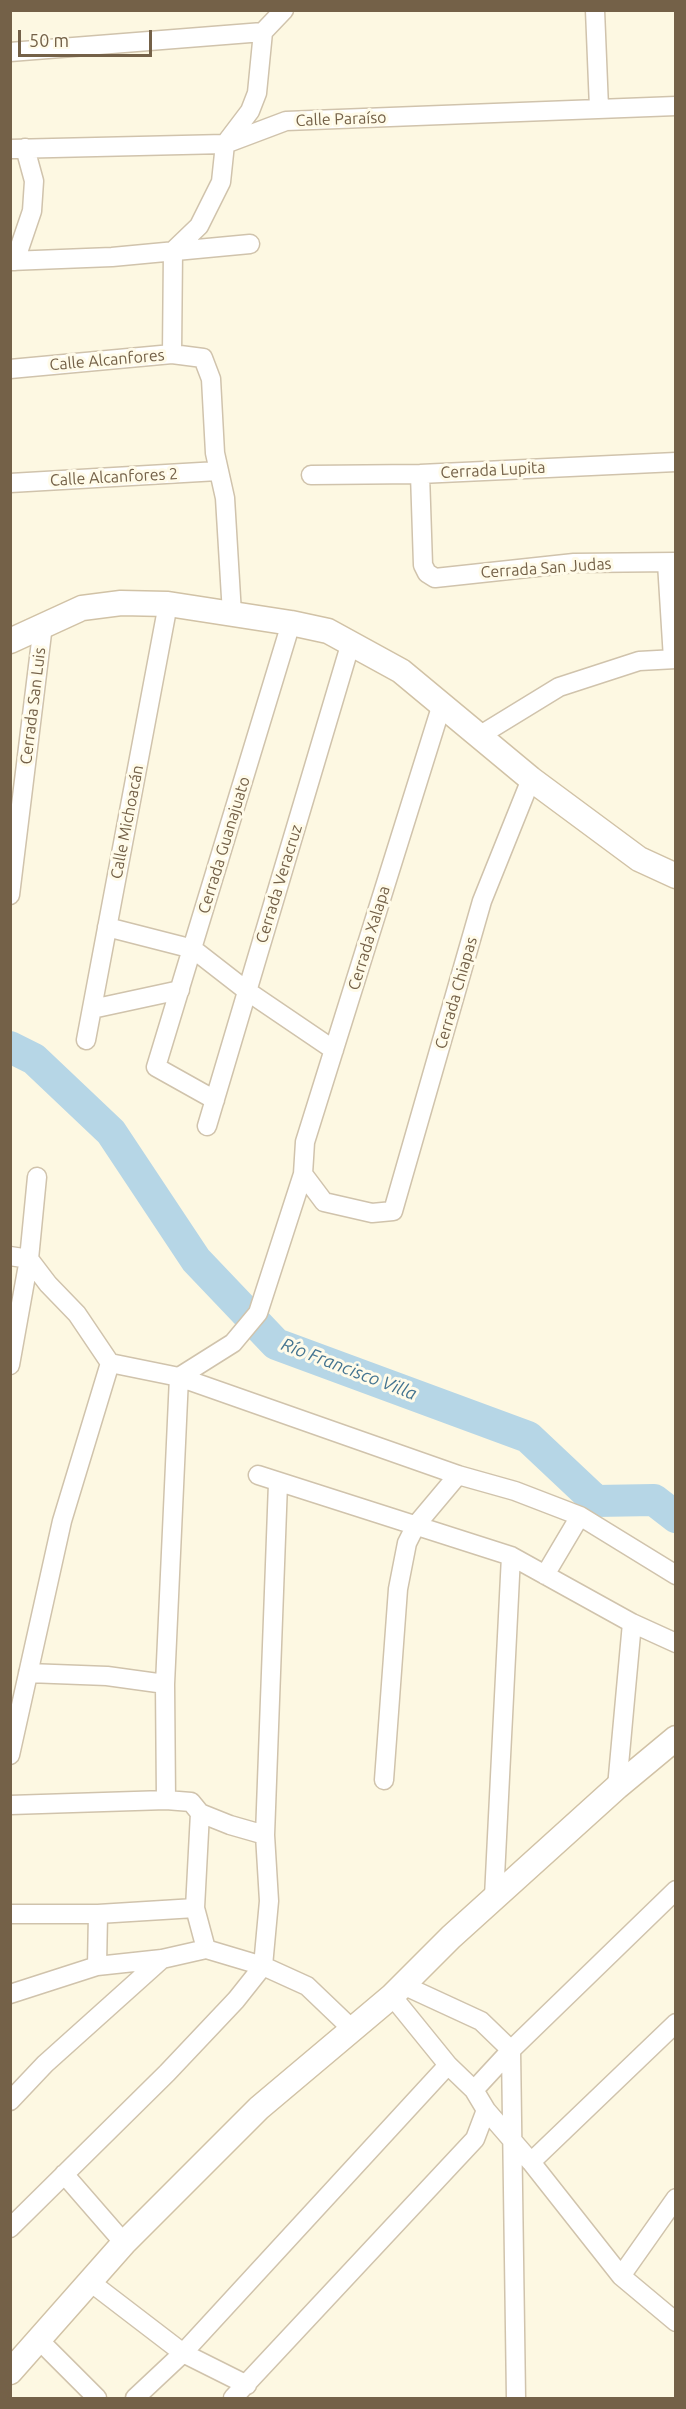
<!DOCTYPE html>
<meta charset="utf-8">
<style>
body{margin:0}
#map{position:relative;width:686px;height:2409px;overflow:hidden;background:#fdf8e2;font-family:Ubuntu,sans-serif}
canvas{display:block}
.frame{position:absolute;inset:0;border:12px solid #746148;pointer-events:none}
.scale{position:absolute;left:18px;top:30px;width:134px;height:27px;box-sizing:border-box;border:3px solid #746148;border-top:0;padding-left:8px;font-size:18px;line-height:21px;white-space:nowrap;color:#746148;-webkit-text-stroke:4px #fffbe9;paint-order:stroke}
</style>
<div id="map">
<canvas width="686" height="2409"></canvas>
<div class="frame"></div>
<div class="scale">50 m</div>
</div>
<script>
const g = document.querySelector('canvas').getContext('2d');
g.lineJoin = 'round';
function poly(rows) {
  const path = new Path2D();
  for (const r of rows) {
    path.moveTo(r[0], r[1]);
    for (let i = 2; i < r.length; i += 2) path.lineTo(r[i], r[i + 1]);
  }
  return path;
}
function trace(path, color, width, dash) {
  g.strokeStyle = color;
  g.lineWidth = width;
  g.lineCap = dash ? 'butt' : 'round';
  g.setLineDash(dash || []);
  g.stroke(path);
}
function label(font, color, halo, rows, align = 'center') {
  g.font = font + ' Ubuntu,sans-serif';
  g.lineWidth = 6;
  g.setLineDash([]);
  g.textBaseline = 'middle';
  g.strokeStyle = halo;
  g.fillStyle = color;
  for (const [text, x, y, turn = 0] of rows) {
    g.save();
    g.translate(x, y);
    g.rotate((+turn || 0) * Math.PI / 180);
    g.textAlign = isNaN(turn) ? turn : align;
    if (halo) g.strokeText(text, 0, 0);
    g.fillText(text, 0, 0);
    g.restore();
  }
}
trace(poly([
 [10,1047,34,1059,111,1132,196,1260,276,1344,528,1437,596,1501,654,1500,676,1517]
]), '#b6d6e6', 32);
const street = poly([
 [595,10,599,108],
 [10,52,263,32,284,10],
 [10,149,225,144,286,121,676,106],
 [173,251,199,226,221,182,225,144,250,111,257,93,263,32],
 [10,261,112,257,250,244],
 [15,261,32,211,34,181,25,148],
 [172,354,173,251],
 [10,369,172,354,203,358,211,379,215,453,225,498,232,614],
 [420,474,423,565,427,573,435,578,574,563,676,562],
 [311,475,420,474,676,462],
 [10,483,218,471],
 [667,563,673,659],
 [479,736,559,687,639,661,676,659],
 [10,895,43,625],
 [107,927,193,949,247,991,334,1050],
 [92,1009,180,990],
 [86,1040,168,604],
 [215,1100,156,1067,291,623],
 [207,1126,351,642],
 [303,1174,324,1202,372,1213,393,1211,482,901,531,779],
 [10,1256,29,1259,48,1284,77,1314,110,1363,179,1377,458,1475,515,1491,580,1516,676,1575],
 [10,1365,29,1259,37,1177],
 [258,1475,511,1556,632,1623,676,1643],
 [545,1575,580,1516],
 [28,1673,107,1676,165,1684],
 [10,1755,62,1521,110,1363],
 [384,1780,398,1589,407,1543,416,1525,458,1475],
 [617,1787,632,1623],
 [166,1800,165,1684,179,1377,233,1343,258,1313,303,1174,305,1142,442,704],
 [10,1805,166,1800,191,1802,200,1813,230,1825,265,1835],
 [200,1813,195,1908,206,1949],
 [494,1897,511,1556],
 [10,1914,98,1914,195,1908],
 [97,1966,98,1914],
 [403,1985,481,2021,511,2050,516,2398],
 [10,1994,97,1966,162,1959,206,1949,263,1966,307,1986,352,2029],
 [392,1996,448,2065,474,2090,486,2110,531,2162,621,2276,676,2322],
 [474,2090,511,2050,676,1890],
 [10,2101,45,2064,162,1959],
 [531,2162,676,2023],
 [64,2174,124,2243],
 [10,2228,167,2073,236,2000,263,1966,269,1901,265,1835,278,1483],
 [621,2276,676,2198],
 [89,2281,183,2353,247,2385],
 [39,2340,97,2398],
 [135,2398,183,2353,448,2065],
 [233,2398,475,2139,486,2110]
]);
const secondary = poly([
 [10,641,82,608,121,603,168,604,291,623,328,631,401,671,531,779,639,859,676,876],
 [10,2372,124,2243,259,2108,392,1996,451,1937,617,1787,676,1738]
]);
trace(street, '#d0c3ac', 21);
trace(secondary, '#d1c2a6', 27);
trace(street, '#fff', 18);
trace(secondary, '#fff', 24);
label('16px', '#746148', '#fffbe9', [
 ["Calle Paraíso",341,119,-2],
 ["Calle Alcanfores",107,360,-5],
 ["Cerrada Lupita",493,470,-3],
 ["Calle Alcanfores 2",114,477,-3],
 ["Cerrada San Judas",546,568,-4],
 ["Cerrada San Luis",33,706,-83],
 ["Calle Michoacán",127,822,-79],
 ["Cerrada Guanajuato",224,845,-73],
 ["Cerrada Veracruz",279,884,-73],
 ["Cerrada Xalapa",369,938,-73],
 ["Cerrada Chiapas",456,993,-74]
]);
label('italic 18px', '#447490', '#fffbe9', [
 ["Río Francisco Villa",349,1369,21]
]);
</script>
